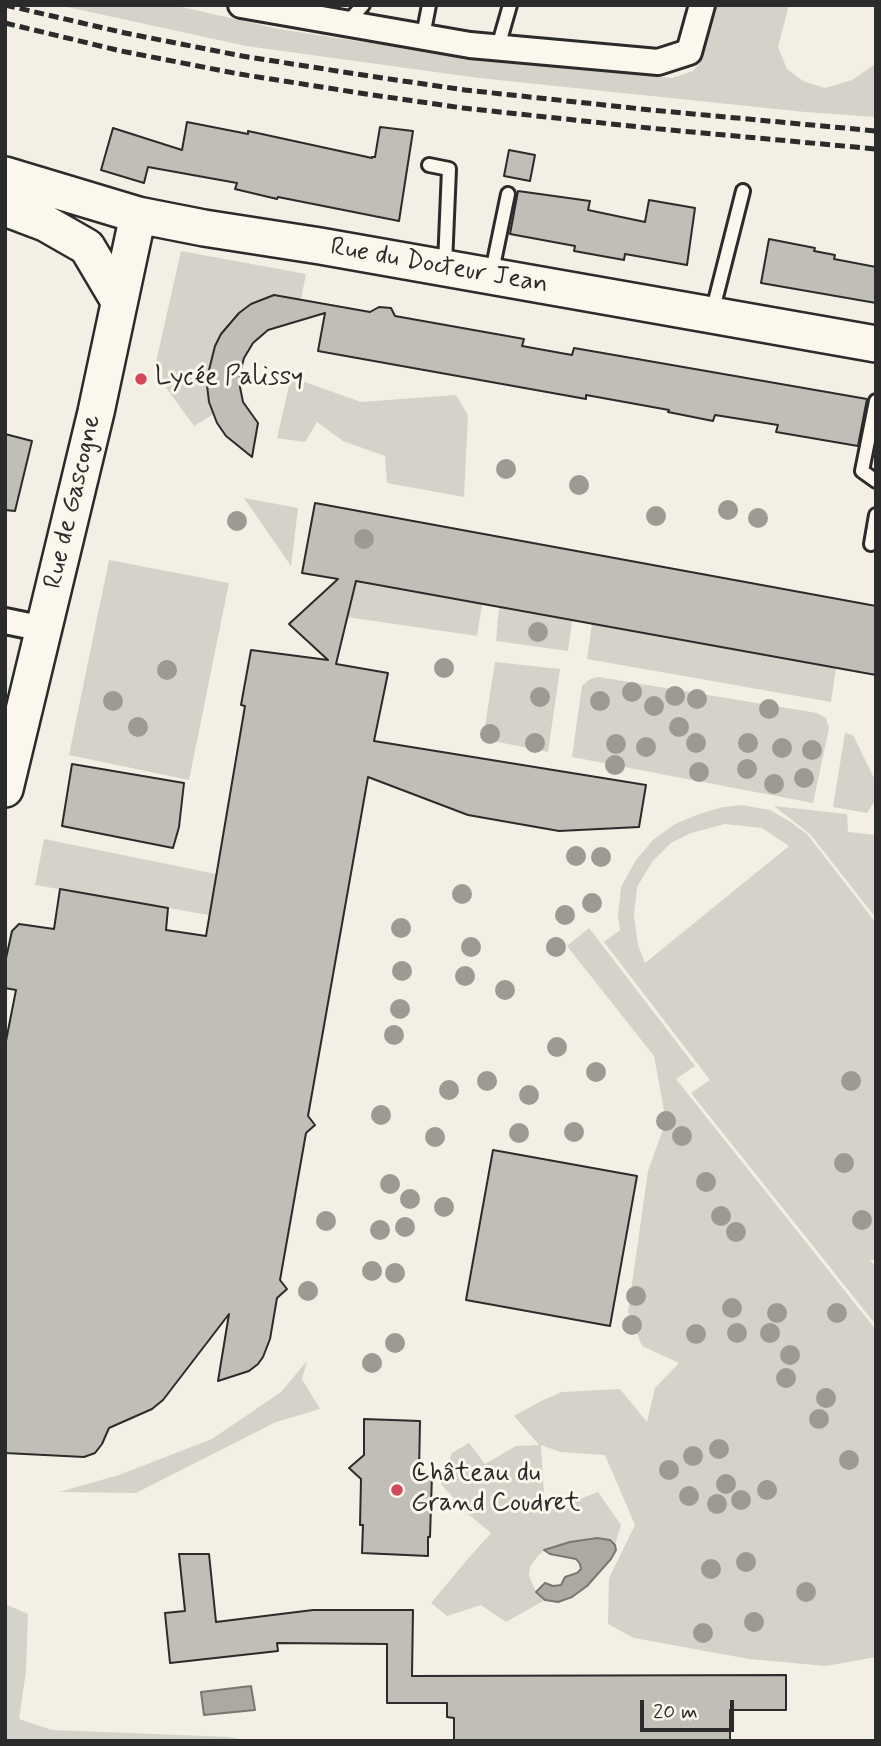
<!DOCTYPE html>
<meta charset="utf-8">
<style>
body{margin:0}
#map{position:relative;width:881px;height:1746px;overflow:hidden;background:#f3efe4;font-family:Mynerve,sans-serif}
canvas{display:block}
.frame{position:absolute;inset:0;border:7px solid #2b2b2b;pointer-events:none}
.scale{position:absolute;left:640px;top:1700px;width:94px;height:32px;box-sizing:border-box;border:4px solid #2b2b2b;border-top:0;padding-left:9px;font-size:21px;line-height:24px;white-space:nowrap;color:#2b2b2b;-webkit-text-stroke:5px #fbf7ec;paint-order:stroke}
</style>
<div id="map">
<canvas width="881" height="1746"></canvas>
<div class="frame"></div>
<div class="scale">20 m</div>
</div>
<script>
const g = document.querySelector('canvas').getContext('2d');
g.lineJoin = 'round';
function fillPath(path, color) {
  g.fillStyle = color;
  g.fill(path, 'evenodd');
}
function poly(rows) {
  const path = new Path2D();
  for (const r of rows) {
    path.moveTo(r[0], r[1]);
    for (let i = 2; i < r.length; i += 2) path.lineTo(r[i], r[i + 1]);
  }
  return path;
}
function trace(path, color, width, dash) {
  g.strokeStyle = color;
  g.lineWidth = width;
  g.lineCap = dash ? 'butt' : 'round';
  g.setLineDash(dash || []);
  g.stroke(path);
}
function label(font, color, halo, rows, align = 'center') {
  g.font = font + ' Mynerve,sans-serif';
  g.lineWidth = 6;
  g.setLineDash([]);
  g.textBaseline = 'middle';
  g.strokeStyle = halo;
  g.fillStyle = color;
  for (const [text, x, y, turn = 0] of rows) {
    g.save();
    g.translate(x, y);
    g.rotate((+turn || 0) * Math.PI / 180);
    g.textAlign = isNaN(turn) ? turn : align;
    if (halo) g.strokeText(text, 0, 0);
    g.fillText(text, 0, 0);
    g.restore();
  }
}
fillPath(poly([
 [58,5,173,5,279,29,456,56,672,78,693,71,701,61,715,5,789,5,778,47,787,69,803,81,825,88,852,80,874,65,876,60,876,117,805,112,479,78,246,46],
 [181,251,306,274,301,299,274,295,251,304,239,313,221,334,215,346,208,374,207,385,209,402,214,414,194,426,154,371],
 [291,377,361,402,456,395,468,415,464,497,387,483,385,456,343,441,317,422,305,442,277,438],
 [244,498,298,508,291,566],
 [109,560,229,583,189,780,69,755],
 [356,581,482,604,477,636,347,617],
 [499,608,572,621,568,651,496,641],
 [592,624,836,668,831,702,587,659],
 [495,662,560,669,548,752,483,739],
 [599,677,817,713,826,718,829,728,813,803,572,757,582,686,590,679],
 [845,733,853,735,876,782,876,799,867,813,833,807],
 [742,805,770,810,789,821,807,834,876,923,876,1260,870,1260,876,1267,876,1325,691,1093,710,1080,604,942,620,930,618,916,621,887,636,860,654,839,675,824,699,814,723,807],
 [725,824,762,828,789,846,645,963,638,945,634,915,637,887,652,862,671,843,691,833],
 [774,806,847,814,848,832,876,835,876,918,810,834],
 [44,839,216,874,209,915,35,885],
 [589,928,695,1066,676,1079,876,1330,876,1657,826,1666,749,1659,634,1638,608,1624,609,1578,635,1525,605,1455,560,1452,541,1445,545,1512,598,1492,621,1525,615,1545,609,1540,570,1542,544,1550,537,1557,530,1567,529,1576,536,1592,545,1600,506,1622,481,1605,447,1616,431,1603,466,1561,491,1533,467,1513,441,1484,452,1453,469,1443,485,1464,516,1446,539,1445,514,1416,541,1401,562,1392,620,1389,647,1422,655,1388,679,1363,642,1346,628,1312,648,1171,666,1121,654,1056,567,946],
 [307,1361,302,1379,320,1409,276,1422,136,1493,59,1492,119,1475,212,1439,281,1392],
 [5,1604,28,1614,26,1671,19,1719,52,1730,229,1737,251,1741,5,1741]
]), '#d5d2c9');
const water = poly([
 [597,1538,610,1540,615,1545,616,1550,611,1559,587,1586,572,1597,558,1602,545,1600,536,1592,545,1583,553,1586,561,1585,565,1577,577,1573,581,1569,580,1564,576,1559,550,1554,544,1550,570,1542,597,1538],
 [251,1686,255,1710,204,1715,201,1692,251,1686]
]);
fillPath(water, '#aca9a2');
trace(water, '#787772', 2);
const building = poly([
 [187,122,248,134,248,131,372,158,372,157,375,157,380,127,413,131,399,221,278,197,277,199,235,189,237,183,148,167,144,183,101,170,113,128,182,150,187,122],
 [509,150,535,155,530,181,504,176,509,150],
 [518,191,590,201,588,210,645,222,649,200,695,208,687,265,625,254,624,260,574,251,575,246,510,234,518,191],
 [769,239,815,248,814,251,835,255,834,259,876,267,876,303,761,283,769,239],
 [274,295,370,312,379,307,391,308,395,316,524,339,522,346,572,355,574,348,867,399,858,446,776,432,778,425,715,415,713,421,668,412,669,410,586,395,586,399,318,351,325,313,268,330,253,343,244,358,240,373,240,387,243,402,258,423,252,457,226,436,217,423,209,402,207,385,208,374,215,346,221,334,239,313,251,304,274,295],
 [5,434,32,441,15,511,5,510,5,434],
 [315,503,876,606,876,675,356,581,336,664,388,673,374,741,646,785,639,827,559,831,468,815,368,777,308,1116,315,1125,306,1133,280,1280,287,1289,277,1298,270,1339,263,1357,258,1364,249,1371,218,1381,229,1314,163,1400,152,1409,109,1428,102,1444,95,1453,84,1457,5,1453,5,1046,16,990,5,988,5,963,12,931,19,924,54,929,60,889,168,908,166,930,206,936,245,706,241,705,251,650,328,660,289,624,338,579,302,573,315,503],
 [72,764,184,783,179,827,173,848,62,826,72,764],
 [493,1150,637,1176,610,1326,466,1300,493,1150],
 [364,1419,420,1421,419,1474,432,1474,430,1537,428,1537,428,1556,362,1553,363,1525,360,1525,361,1479,349,1468,364,1455,364,1419],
 [179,1554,209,1554,216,1622,313,1610,413,1610,412,1676,786,1675,786,1710,730,1710,730,1741,454,1741,454,1718,447,1717,447,1703,387,1703,387,1644,277,1643,278,1651,170,1663,165,1613,185,1611,179,1554]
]);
fillPath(building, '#c0beb6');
trace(building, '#2b2b2b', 2);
const lane = poly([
 [347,23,363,5],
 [423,36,429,5],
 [498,47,510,5],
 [429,165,449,169,445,264],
 [491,276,508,194],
 [712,313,743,191],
 [876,401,862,471,876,481],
 [871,544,876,515]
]);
const street = poly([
 [241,5,470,45,658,62,689,52,702,5],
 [5,621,44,629]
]);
const secondary = poly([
 [5,175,138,215,204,228,320,246,876,344],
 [5,208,45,223,87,247,119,301],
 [5,789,96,412,138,215]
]);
trace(lane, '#2b2b2b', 18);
trace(street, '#2b2b2b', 30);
trace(secondary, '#2b2b2b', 40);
trace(lane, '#fbf7ec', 12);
trace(street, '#fbf7ec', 24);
trace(secondary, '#fbf7ec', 35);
trace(poly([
 [5,5,125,33,242,56,369,76,465,90,651,110,876,131],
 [5,23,121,51,239,74,366,94,463,108,649,128,876,149]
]), '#2b2b2b', 5, [10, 5]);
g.fillStyle = '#9d9a94';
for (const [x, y] of [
 [506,469],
 [579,485],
 [728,510],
 [656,516],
 [758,518],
 [237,521],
 [364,539],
 [538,632],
 [444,668],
 [167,670],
 [632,692],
 [675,696],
 [540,697],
 [697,699],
 [113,701],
 [600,701],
 [654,706],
 [769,709],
 [138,727],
 [679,727],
 [490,734],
 [535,743],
 [696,743],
 [748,743],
 [616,744],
 [646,747],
 [782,748],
 [812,750],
 [615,765],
 [747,769],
 [699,772],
 [804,778],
 [774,784],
 [576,856],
 [601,857],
 [462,894],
 [592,903],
 [565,915],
 [401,928],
 [471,947],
 [556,947],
 [402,971],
 [465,976],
 [505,990],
 [400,1009],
 [394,1035],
 [557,1047],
 [596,1072],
 [487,1081],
 [851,1081],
 [449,1090],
 [529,1095],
 [381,1115],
 [666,1121],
 [574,1132],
 [519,1133],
 [682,1136],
 [435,1137],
 [844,1163],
 [706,1182],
 [390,1184],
 [410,1199],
 [444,1207],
 [721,1216],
 [862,1220],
 [326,1221],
 [405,1227],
 [380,1230],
 [736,1232],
 [372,1271],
 [395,1273],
 [308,1291],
 [636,1296],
 [732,1308],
 [777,1313],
 [837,1313],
 [632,1325],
 [737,1333],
 [770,1333],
 [696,1334],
 [395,1343],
 [790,1355],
 [372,1363],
 [786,1378],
 [826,1398],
 [819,1419],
 [719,1449],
 [693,1456],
 [849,1460],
 [669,1470],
 [726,1484],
 [767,1490],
 [689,1496],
 [741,1500],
 [717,1504],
 [746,1562],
 [711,1569],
 [806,1592],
 [754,1622],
 [703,1633]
]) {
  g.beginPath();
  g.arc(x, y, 10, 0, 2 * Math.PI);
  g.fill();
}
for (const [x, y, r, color] of [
 [141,379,7,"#d1495b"],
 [397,1490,7,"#d1495b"]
]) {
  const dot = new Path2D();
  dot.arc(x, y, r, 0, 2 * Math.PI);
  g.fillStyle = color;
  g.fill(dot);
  trace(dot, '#fbf7ec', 2.5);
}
label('26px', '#2b2b2b', '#fbf7ec', [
 ["Rue du Docteur Jean",439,267,10],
 ["Rue de Gascogne",74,502,-77]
]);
label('26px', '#2b2b2b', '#fbf7ec', [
 ["Lycée Palissy",155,379],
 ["Château du",411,1475],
 ["Grand Coudret",411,1505]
], 'left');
</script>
